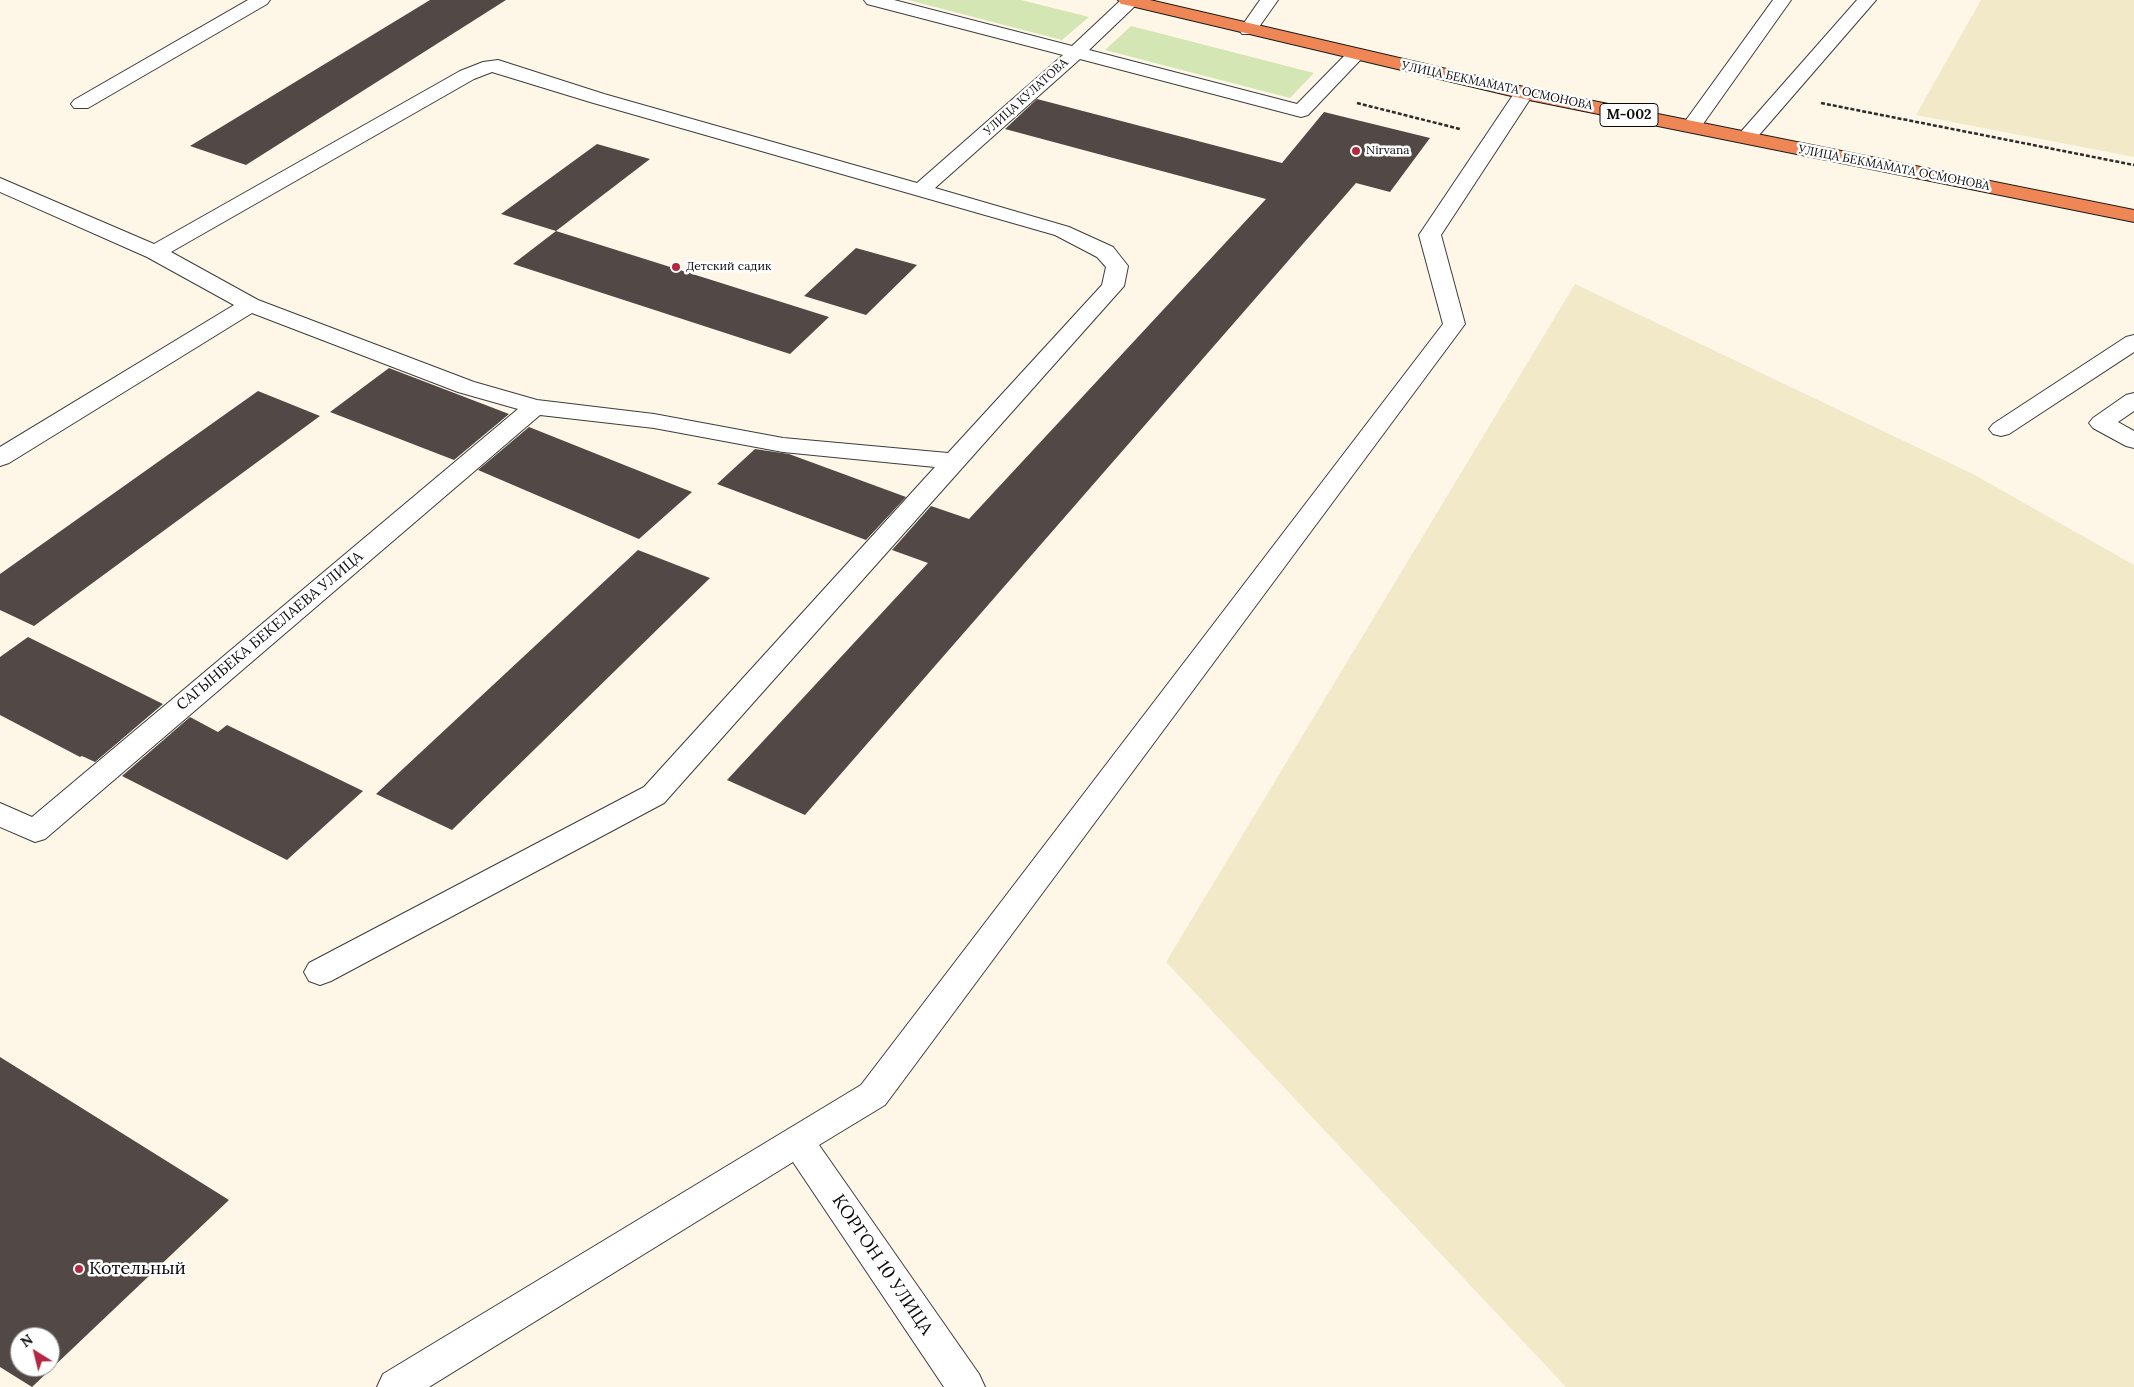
<!DOCTYPE html>
<meta charset="utf-8">
<style>
body{margin:0}
#map{position:relative;width:2134px;height:1387px;overflow:hidden;background:#fef7e7;font-family:Lora,serif}
canvas{display:block}
.north{position:absolute;left:10px;top:1327px;width:50px;height:50px;box-sizing:border-box;background:#fff;border:1px solid #9d9d9d;border-radius:50%;rotate:324deg;font-size:14px;font-weight:700;line-height:20px;text-align:center;color:#0a0a0a}
.north::after{content:'';display:block;margin:auto;width:18px;height:22px;background:#b22941;clip-path:polygon(50% 0,100% 100%,50% 72%,0 100%)}
</style>
<div id="map">
<canvas width="2134" height="1387"></canvas>
<div class="north">N</div>
</div>
<script>
const g = document.querySelector('canvas').getContext('2d');
g.lineJoin = 'round';
function fillPath(path, color) {
  g.fillStyle = color;
  g.fill(path, 'evenodd');
}
function poly(rows) {
  const path = new Path2D();
  for (const r of rows) {
    path.moveTo(r[0], r[1]);
    for (let i = 2; i < r.length; i += 2) path.lineTo(r[i], r[i + 1]);
  }
  return path;
}
function trace(path, color, width, dash) {
  g.strokeStyle = color;
  g.lineWidth = width;
  g.lineCap = dash ? 'butt' : 'round';
  g.setLineDash(dash || []);
  g.stroke(path);
}
function label(font, color, halo, rows, align = 'center') {
  g.font = font + ' Lora,serif';
  g.lineWidth = 5;
  g.setLineDash([]);
  g.textBaseline = 'middle';
  g.strokeStyle = halo;
  g.fillStyle = color;
  for (const [text, x, y, turn = 0] of rows) {
    g.save();
    g.translate(x, y);
    g.rotate((+turn || 0) * Math.PI / 180);
    g.textAlign = isNaN(turn) ? turn : align;
    if (halo) g.strokeText(text, 0, 0);
    g.fillText(text, 0, 0);
    g.restore();
  }
}
fillPath(poly([
 [1981,0,2134,0,2134,157,1916,115],
 [1575,284,1973,474,2134,565,2134,1387,1566,1387,1166,962]
]), '#f2e9c9');
fillPath(poly([
 [908,0,1021,0,1089,17,1062,40],
 [1131,26,1314,73,1290,98,1105,50]
]), '#d4e6b4');
fillPath(poly([
 [430,0,506,0,246,165,190,146],
 [1037,99,1282,163,1324,112,1430,138,1390,192,1356,183,805,815,727,780,928,563,892,550,931,506,969,519,1266,199,1005,129],
 [597,144,650,159,556,231,501,214],
 [556,231,829,317,790,354,513,264],
 [856,248,917,265,866,315,804,296],
 [389,368,509,414,454,460,330,412],
 [258,391,320,416,34,626,0,610,0,574],
 [529,427,692,492,639,539,478,470],
 [755,449,789,454,906,497,866,540,717,484],
 [638,550,710,578,452,830,376,794],
 [28,637,163,704,95,762,82,756,80,757,0,715,0,657],
 [190,717,218,732,227,725,363,791,287,860,122,776],
 [0,1057,229,1200,32,1387,0,1367],
 [20,1337,50,1337,50,1367,20,1367]
]), '#524947');
const minor = poly([
 [248,0,270,0,267,4,88,108,74,108,71,104,74,100,248,0],
 [864,0,894,0,1072,46,1121,0,1138,0,1136,5,1089,50,1297,104,1349,51,1356,49,1363,51,1365,55,1308,115,1301,117,1080,59,935,188,1069,227,1113,247,1128,266,1124,286,664,803,331,981,320,985,309,981,304,972,309,963,644,787,935,467,783,452,654,428,540,415,45,839,35,842,0,827,0,803,32,817,518,409,458,392,252,313,9,463,0,466,0,447,234,305,147,257,0,192,0,178,154,244,460,71,483,62,498,60,604,94,917,183,1063,55,867,4,864,0],
 [492,72,590,102,1055,235,1097,257,1106,267,1102,285,948,453,783,438,654,414,537,400,474,382,258,300,171,252,474,79,492,72],
 [1260,0,1278,0,1254,34,1242,34,1239,30,1260,0],
 [1773,0,1791,0,1698,131,1684,131,1681,127,1773,0],
 [1857,0,1876,0,1753,142,1739,142,1736,138,1739,134,1857,0],
 [1524,87,1531,89,1534,93,1441,235,1465,324,885,1105,819,1145,979,1374,985,1387,944,1387,793,1162,429,1387,377,1387,383,1374,861,1085,1443,324,1419,235,1517,89,1524,87],
 [2134,335,2134,352,2009,434,2001,436,1993,434,1989,429,1993,424,2126,337,2134,335],
 [2134,393,2134,411,2118,422,2134,431,2134,448,2126,446,2093,428,2089,423,2093,418,2126,395,2134,393]
]);
const highway = poly([
 [1118,0,1150,0,1524,87,2134,210,2134,222,1524,99,1127,5,1121,4,1118,0]
]);
trace(minor, '#3d3d3d', 2);
trace(highway, '#1b1b1b', 2);
trace(poly([
 [1357,103,1460,129],
 [1821,103,2134,165]
]), '#2c2c2c', 2.5, [4, 2]);
fillPath(minor, '#fff');
fillPath(highway, '#ee8755');
for (const [x, y, r, color] of [
 [1356,151,5,"#b22941"],
 [676,267,5,"#b22941"],
 [79,1269,5,"#b22941"]
]) {
  const dot = new Path2D();
  dot.arc(x, y, r, 0, 2 * Math.PI);
  g.fillStyle = color;
  g.fill(dot);
  trace(dot, '#fff', 2);
}
label('12px', '#0a0a0a', '#fff', [
 ["УЛИЦА БЕКМАМАТА ОСМОНОВА",1497,86,12],
 ["УЛИЦА КУЛАТОВА",1026,97,-42],
 ["УЛИЦА БЕКМАМАТА ОСМОНОВА",1894,168,11]
]);
label('12px', '#0a0a0a', '#fff', [
 ["Nirvana",1366,151],
 ["Детский садик",686,267]
], 'left');
for (const [x, y, w] of [
 [1629,115,58]
]) {
  const box = new Path2D();
  box.roundRect(x - w / 2, y - 11.5, w, 23, 4);
  g.fillStyle = '#fff';
  g.fill(box);
  trace(box, '#0a0a0a', 1);
}
label('bold 14px', '#0a0a0a', null, [
 ["M-002",1629,115]
]);
label('15px', '#0a0a0a', '#fff', [
 ["САГЫНБЕКА БЕКЕЛАЕВА УЛИЦА",270,631,-40]
]);
label('18px', '#0a0a0a', '#fff', [
 ["КОРГОН 10 УЛИЦА",882,1265,56]
]);
label('18px', '#0a0a0a', '#fff', [
 ["Котельный",89,1269]
], 'left');
</script>
